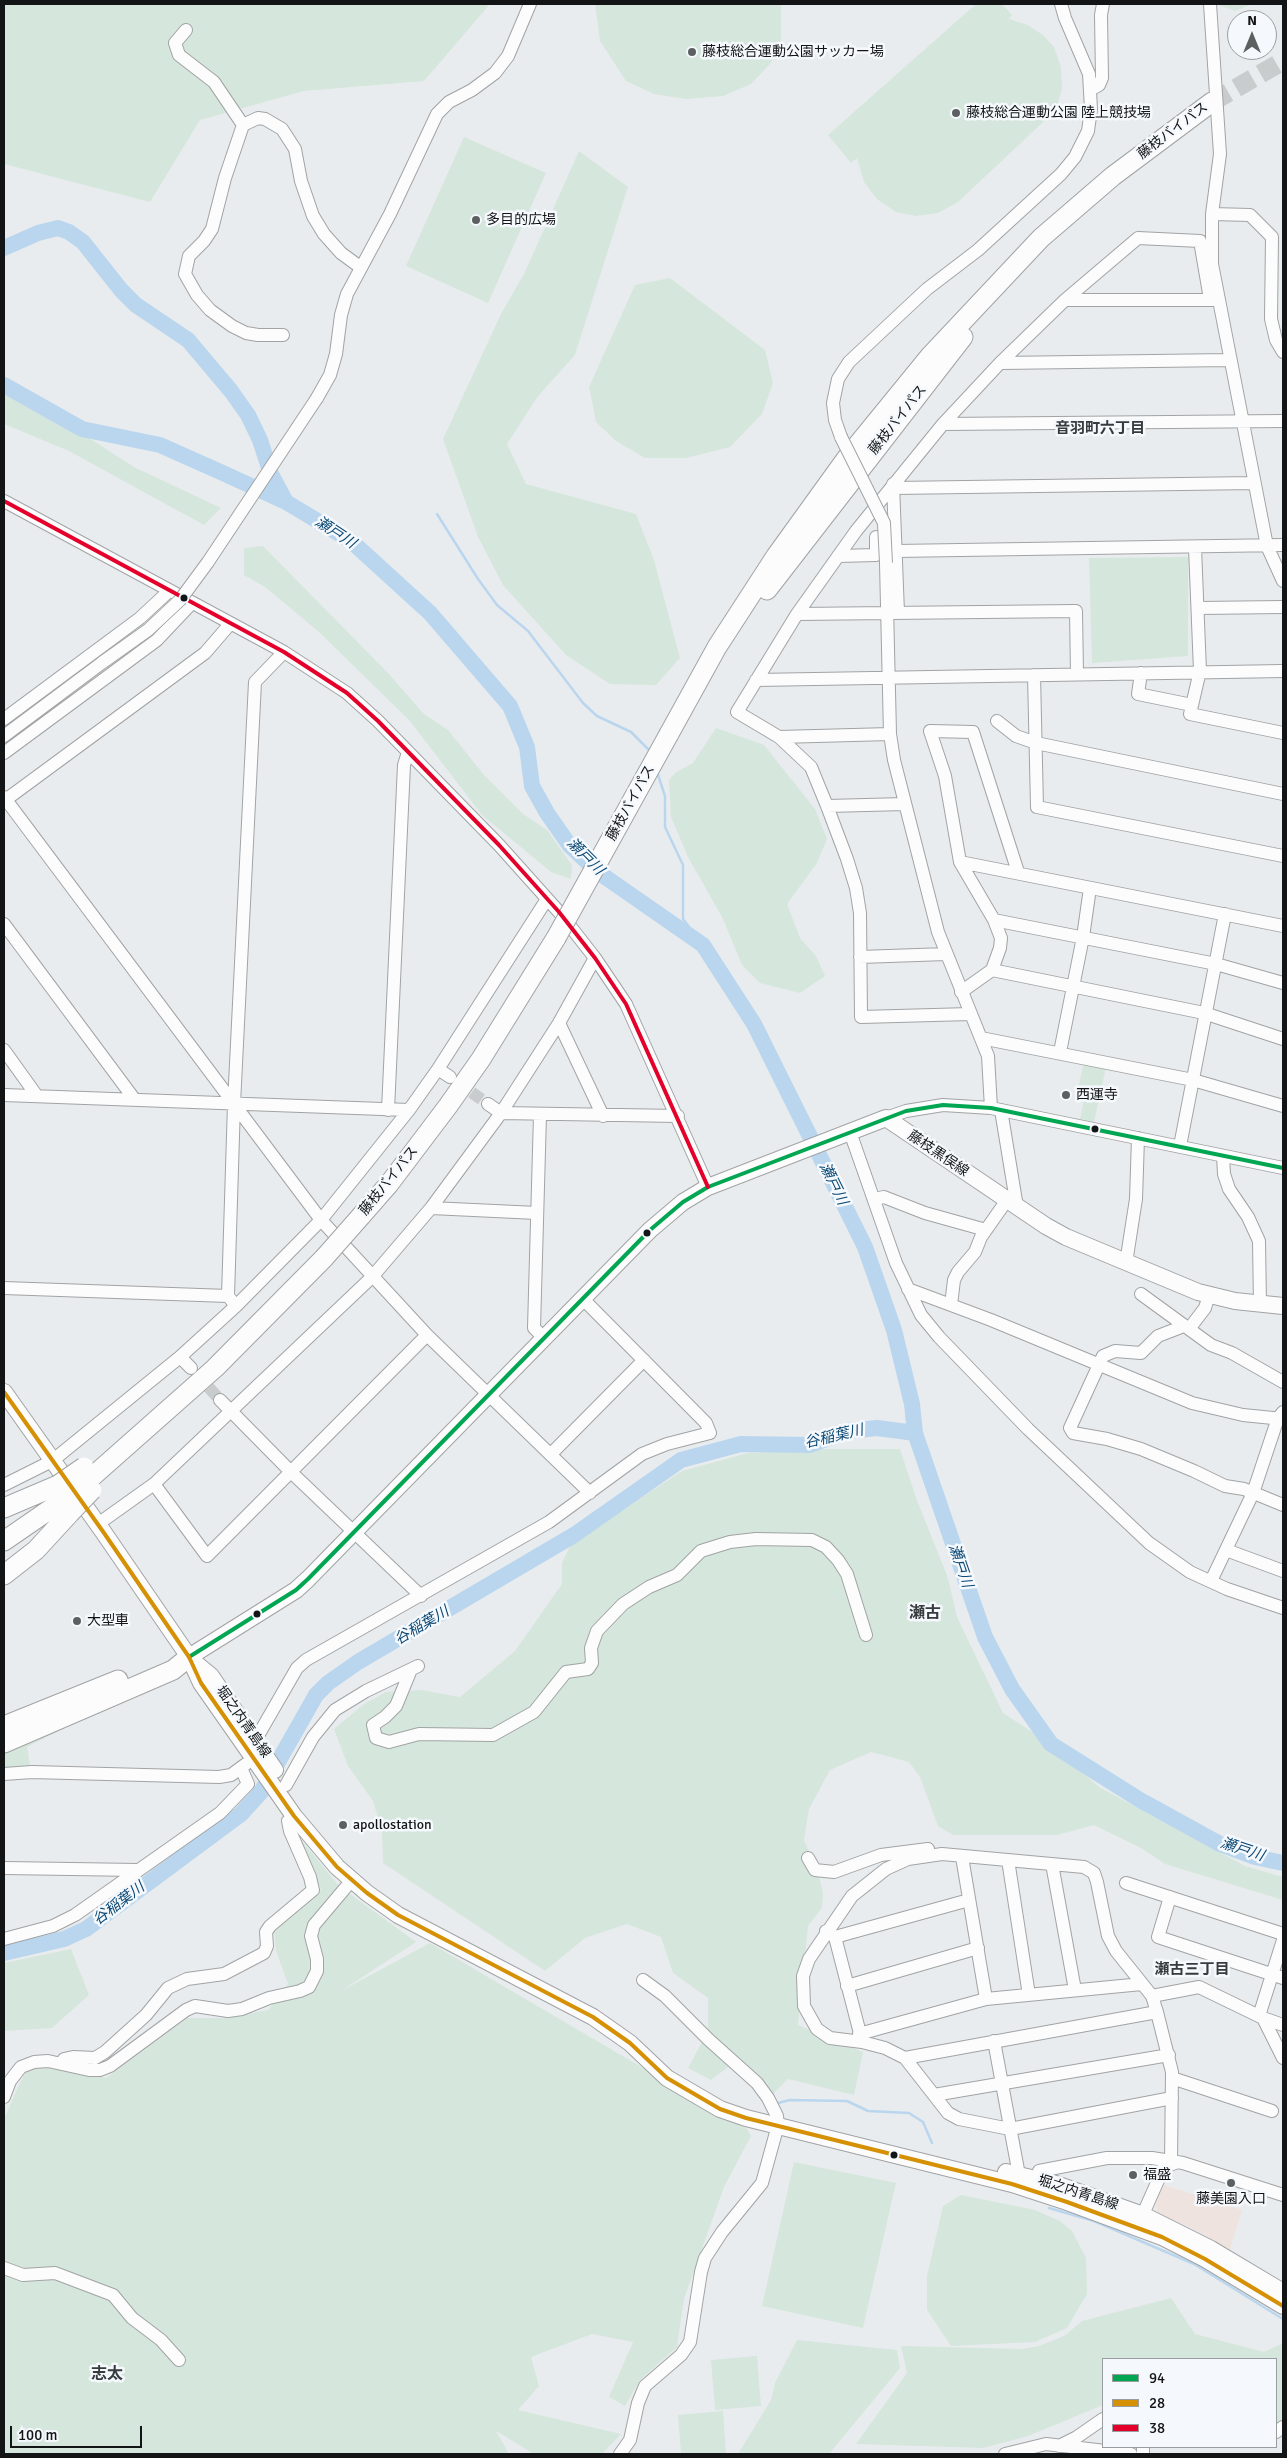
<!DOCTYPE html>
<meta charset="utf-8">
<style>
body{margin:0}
#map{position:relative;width:1287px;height:2458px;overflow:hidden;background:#e9ecee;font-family:Signika,sans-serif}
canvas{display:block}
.frame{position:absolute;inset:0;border:5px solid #121415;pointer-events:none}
.legend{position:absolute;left:1102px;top:2358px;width:175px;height:90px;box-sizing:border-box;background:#f5f9fd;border:1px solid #9a9da0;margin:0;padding:6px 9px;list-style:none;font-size:15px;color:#121415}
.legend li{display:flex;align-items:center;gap:10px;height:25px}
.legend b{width:25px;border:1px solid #9a9da0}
.north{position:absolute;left:1227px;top:10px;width:50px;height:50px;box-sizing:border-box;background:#f5f9fd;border:1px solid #9a9da0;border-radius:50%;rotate:0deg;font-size:14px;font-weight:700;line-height:20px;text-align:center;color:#121415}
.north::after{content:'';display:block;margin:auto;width:18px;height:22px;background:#5d6061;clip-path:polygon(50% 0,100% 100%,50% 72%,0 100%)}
.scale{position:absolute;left:10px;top:2426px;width:132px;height:22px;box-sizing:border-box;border:2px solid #121415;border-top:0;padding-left:6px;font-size:15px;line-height:18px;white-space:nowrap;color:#121415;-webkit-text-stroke:4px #f5f9fd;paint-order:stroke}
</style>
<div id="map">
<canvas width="1287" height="2458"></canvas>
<div class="frame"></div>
<ul class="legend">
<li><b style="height:6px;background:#00a651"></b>94</li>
<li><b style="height:6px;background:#d59003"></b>28</li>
<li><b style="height:6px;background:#e4002b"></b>38</li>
</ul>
<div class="north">N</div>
<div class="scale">100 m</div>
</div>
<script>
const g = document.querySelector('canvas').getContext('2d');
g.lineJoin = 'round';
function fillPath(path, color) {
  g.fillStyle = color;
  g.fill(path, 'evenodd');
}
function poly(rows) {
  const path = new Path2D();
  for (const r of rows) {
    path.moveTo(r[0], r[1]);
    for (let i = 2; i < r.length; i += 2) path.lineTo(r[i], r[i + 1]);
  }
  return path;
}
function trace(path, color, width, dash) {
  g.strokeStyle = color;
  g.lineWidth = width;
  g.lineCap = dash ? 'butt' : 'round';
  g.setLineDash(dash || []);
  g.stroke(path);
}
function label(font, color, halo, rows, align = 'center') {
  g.font = font + ' Signika,"Noto Sans JP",sans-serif';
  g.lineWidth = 5;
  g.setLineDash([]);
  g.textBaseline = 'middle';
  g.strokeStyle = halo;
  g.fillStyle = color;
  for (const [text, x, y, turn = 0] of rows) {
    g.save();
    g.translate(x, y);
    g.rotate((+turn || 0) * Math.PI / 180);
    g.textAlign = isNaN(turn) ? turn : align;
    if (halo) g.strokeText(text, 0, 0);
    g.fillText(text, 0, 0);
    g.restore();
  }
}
fillPath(poly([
 [1164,2185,1242,2210,1230,2250,1190,2227,1158,2214,1155,2205]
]), '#efe3df');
fillPath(poly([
 [4,4,490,4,424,81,304,91,200,120,150,202,4,164],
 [595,4,781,4,781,42,770,64,751,84,723,96,686,99,654,94,626,81,600,41],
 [976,4,1002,4,1012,15,1009,19,1028,25,1043,35,1054,47,1061,67,1062,89,1056,110,958,202,938,213,916,216,896,212,877,199,864,182,857,158,851,163,828,135],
 [1221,4,1252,4,1235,11,1221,6],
 [464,137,546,173,488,303,406,266],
 [579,151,628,187,575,355,538,396,507,444,526,484,636,514,654,560,680,658,656,685,610,684,566,655,503,585,478,537,443,439,501,314,524,274],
 [670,278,765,350,773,383,762,414,730,447,686,458,645,458,616,441,596,422,589,387,635,285],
 [4,394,78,431,134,467,221,508,204,525,69,451,4,424],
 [263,546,388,673,424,714,448,730,484,775,523,814,547,830,572,865,571,879,551,872,482,815,409,720,319,632,265,587,244,575,244,548],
 [1188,557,1188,656,1092,663,1089,558],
 [716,728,764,745,815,809,827,839,817,863,787,904,800,938,816,956,825,976,800,993,760,983,742,965,723,919,688,857,671,817,669,780,675,773,693,763],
 [1084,1062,1106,1067,1094,1122,1080,1119,1085,1095,1077,1093],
 [828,1449,900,1449,918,1503,948,1578,957,1617,1003,1713,1051,1744,1099,1787,1245,1866,1283,1877,1283,1900,1165,1864,1141,1848,1094,1825,1057,1835,953,1835,938,1826,920,1777,909,1762,871,1752,830,1770,809,1809,804,1840,818,1872,823,1893,822,1908,808,1926,798,2025,863,2052,854,2095,788,2079,771,2096,740,2058,711,2080,688,2068,708,2031,708,1998,673,1973,661,1937,627,1924,585,1938,545,1971,383,1863,382,1831,373,1801,348,1766,334,1729,364,1704,386,1692,421,1690,460,1697,515,1651,562,1584,562,1563,571,1544,682,1471,748,1453],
 [104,1708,27,1747,30,1765,4,1770,4,1747],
 [298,1836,339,1886,416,1942,341,1991,430,1943,747,2129,751,2136,724,2187,684,2299,677,2347,640,2380,625,2406,609,2397,633,2342,592,2334,531,2357,539,2386,518,2410,621,2434,602,2454,534,2454,496,2431,509,2454,4,2454,4,2119,18,2087,26,2072,44,2064,106,2078,188,2018,223,2018,268,2010,288,1984,276,1951,274,1929,321,1889],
 [71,1949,89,1995,52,2028,4,2031,4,1963],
 [794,2162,896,2183,863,2328,762,2306],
 [961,2195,1035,2210,1060,2221,1072,2231,1086,2258,1087,2294,1067,2328,1035,2342,951,2346,927,2310,927,2276,943,2206],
 [1171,2298,1195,2334,1264,2352,1283,2343,1283,2420,1276,2424,1276,2359,1103,2359,1103,2405,1028,2436,983,2448,856,2444,907,2373,901,2346,1021,2349,1039,2346,1064,2336,1082,2321],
 [797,2340,897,2350,900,2368,829,2454,738,2454,771,2400,775,2383],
 [757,2356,761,2406,715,2410,711,2360],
 [723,2411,726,2454,681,2454,678,2415]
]), '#d5e6dc');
trace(poly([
 [437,514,478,579,497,605,528,631,583,703,597,716,631,732,651,752],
 [657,772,665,796,665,827,683,865,683,919,703,945],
 [778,2103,790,2100,847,2101,868,2111,909,2113,923,2122,932,2143],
 [1049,2208,1094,2221,1194,2264,1283,2319]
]), '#bad6ee', 2.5);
trace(poly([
 [4,248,38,233,58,228,69,232,83,242,121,290,136,305,188,340,231,391,248,415,260,440,271,474,286,502],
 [4,385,82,429,160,445,225,474,286,502,351,541,430,613,510,706,527,747,532,786,547,813,570,846,598,872,703,945,754,1024,865,1247,894,1330,912,1404,915,1433,985,1637,1012,1689,1051,1744,1140,1800,1220,1844,1255,1857,1283,1863],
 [4,1953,64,1939,86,1929,241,1814,261,1792,316,1695,328,1683,358,1662,574,1535,681,1460,741,1444,810,1445,848,1431,877,1428,915,1433]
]), '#bad6ee', 16);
trace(poly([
 [457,1082,488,1104],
 [197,1374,220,1400]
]), '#c9cccd', 12, [12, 6]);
trace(poly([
 [1212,102,1283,61]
]), '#c9cccd', 19, [19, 9]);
const minor = poly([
 [1210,4,1220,154,1212,214,1212,264,1267,546,1283,581],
 [186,30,175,43,179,55,214,82,243,125],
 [1090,90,1099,85,1102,78,1101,15,1103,4],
 [1212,214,1250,215,1272,237,1271,319,1276,340,1283,352],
 [1065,300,1218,300],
 [283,335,258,335,246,333,232,326,210,310,197,295,185,274,189,256,204,241,212,229,225,178,243,125,258,118,265,119,282,129,295,149,301,181,313,216,324,234,341,253,360,267],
 [1000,363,1229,360],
 [317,398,330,375,336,354,341,315,347,294,390,214,437,114,449,102,472,90,495,73,508,56,530,4],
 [943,424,1283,421],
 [841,437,835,420,833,403,838,379,849,362,927,289,978,250,1061,174,1075,157,1088,131,1091,109,1089,74,1065,18,1061,4],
 [893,484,898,613],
 [894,488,1254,483],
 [4,501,284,652,347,693,378,721,499,845,559,912,595,958,626,1004,708,1187],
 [1195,548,1200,671,1190,714,1283,733],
 [896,551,1283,545],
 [838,556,876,555,876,537],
 [886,563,890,734,894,760,938,932,988,1056,991,1108],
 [1198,608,1283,607],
 [797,614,1076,611,1077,674],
 [1141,673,1138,694,1192,705],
 [1034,675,1037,807,1283,856],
 [756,680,1283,671],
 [4,719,140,618,169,591],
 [997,721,1016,736,1036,743,1283,794],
 [4,736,103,662],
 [779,737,890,734],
 [4,753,157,640,192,603],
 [4,797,321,1220,427,1335,590,1493],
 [4,801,205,653,230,624],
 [827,806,905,804],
 [960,862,1283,926],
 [994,920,1216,964,1283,983],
 [4,924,135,1100],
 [860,957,946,954],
 [992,970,1204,1013,1283,1039],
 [961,992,992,970,1000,948,1001,938,994,920,960,862,945,776,930,731,973,732,1018,872],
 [970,1014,861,1017,860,913,856,888,847,859,827,806,811,767,779,737,737,712,797,614,856,531,943,424,1000,363,1065,300,1138,238,1200,241,1210,299],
 [559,1023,603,1116],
 [981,1038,1193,1080,1283,1106],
 [4,1050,37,1096],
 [1060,1052,1083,937,1090,888],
 [438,1069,450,1077],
 [4,1095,409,1110],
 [488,1104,501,1113,678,1116],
 [388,1110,404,765,408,752],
 [1001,1110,1017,1207],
 [540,1115,534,1328,543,1337],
 [886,1118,906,1111,943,1105,991,1108,1283,1168],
 [850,1132,896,1263,921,1315,939,1337,1028,1429,1149,1543,1190,1572,1227,1589,1283,1608],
 [1180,1146,1225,914],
 [1223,1156,1224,1174,1229,1189,1248,1217,1259,1241,1260,1304],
 [874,1199,884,1197,925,1213,986,1230],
 [431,1208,537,1213],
 [1126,1263,1136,1199,1138,1138],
 [4,1288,228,1296],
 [908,1289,991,1320,1192,1403,1243,1415,1283,1419],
 [1141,1294,1211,1345,1232,1353,1283,1382],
 [951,1305,954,1280,958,1272,975,1252,981,1237,1007,1200],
 [236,1306,321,1220,409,1110,438,1069,547,899],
 [1184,1326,1158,1336,1141,1353,1115,1351,1103,1356,1070,1428,1073,1433,1107,1439,1141,1449,1194,1471,1225,1486,1244,1489,1283,1505],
 [1189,1329,1205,1308,1209,1295],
 [180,1357,191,1368],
 [220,1400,292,1473,421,1596],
 [551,1454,644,1360],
 [154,1484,207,1556,427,1335],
 [4,1485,52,1461,180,1357,236,1306,228,1296,234,1104,255,682,284,652],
 [98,1524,154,1484,372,1277,431,1208,501,1113,559,1023,595,958],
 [1226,1550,1283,1571],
 [1211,1581,1253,1493,1278,1418,1283,1412],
 [410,1672,396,1706,385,1717,373,1725,376,1738,389,1742,419,1734,493,1735,534,1712,566,1672,588,1669,592,1663,591,1648,597,1631,623,1604,649,1587,677,1575,701,1551,730,1542,756,1539,812,1540,826,1547,838,1560,847,1574,866,1635],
 [252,1746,297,1668,306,1660,549,1522,642,1454,667,1444,710,1433,706,1423,582,1298],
 [4,1774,32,1772,219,1777,231,1775,246,1764],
 [286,1785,313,1737,335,1710,366,1691,418,1666],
 [962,1857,986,1999],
 [808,1858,815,1870,834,1872,881,1855,928,1849],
 [1008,1860,1029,1995],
 [1052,1864,1075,1990],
 [4,1868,138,1870],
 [1126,1883,1283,1934],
 [1170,1897,1158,1937,1283,1978],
 [826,1931,835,1937,969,1900],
 [835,1937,862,2041],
 [4,1939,53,1926,75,1915,220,1813,248,1784,241,1768],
 [847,1986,978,1948],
 [1152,1996,1199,1987,1263,2018,1283,2025],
 [1259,2016,1283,1940],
 [1263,2018,1283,2058],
 [859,2034,986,1999,1142,1984],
 [994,2041,1019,2175],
 [905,2058,1157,2012],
 [64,2059,73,2057,95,2058,105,2052,146,2015,168,1988,187,1979,224,1974,264,1953,267,1946,266,1932,270,1926,313,1890,310,1877,290,1831,288,1821,294,1816],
 [1172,2078,1272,2111],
 [934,2095,1169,2055],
 [4,2097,10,2081,21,2067,34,2062,48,2061,89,2070,100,2070,110,2066,186,2010,195,2006,228,2011,242,2009,269,1998,300,1991,309,1987,317,1971,317,1959,311,1936,314,1925,352,1880],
 [1171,2163,1172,2072,1157,2012,1152,1996,1116,1951,1108,1936,1097,1882,1094,1873,1084,1867,942,1854,908,1859,886,1869,852,1896,809,1959,803,1976,804,2006,817,2029,830,2038,862,2042,885,2048,905,2058,948,2113,959,2119,1010,2129,1172,2098],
 [1039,2171,1107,2158,1152,2158,1183,2163,1283,2195],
 [1139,2223,1164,2167,1178,2162],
 [4,2268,23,2275,55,2273,113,2295,132,2318,161,2340,179,2360],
 [1276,2432,1283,2427],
 [1059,2446,1077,2437,1103,2419],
 [620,2454,630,2440,638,2403,645,2386,681,2355,690,2342,701,2272,705,2258,722,2232,762,2183,778,2125,777,2116,768,2098,757,2083,708,2039,665,1996,643,1980],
 [1005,2454,1046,2444,1131,2454],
 [1143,2454,1143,2447]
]);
const major = poly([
 [4,1392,104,1533,189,1657,201,1683,294,1816,337,1867,367,1893,398,1915,593,2017,630,2043,667,2078,720,2109,746,2118,1012,2184,1067,2202,1162,2237,1205,2259,1283,2306],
 [189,1657,296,1590,308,1579,650,1230,683,1202,708,1187,886,1118,1046,1226,1066,1237,1198,1292,1235,1301,1283,1306],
 [194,1662,211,1676,275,1770],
 [1006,2172,1056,2184,1143,2215,1211,2249,1283,2292]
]);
const highway = poly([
 [767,590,963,337],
 [669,734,717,647,776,556,846,459,930,356,1041,238,1113,176,1212,102],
 [361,1216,389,1184,448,1106,481,1059,556,938],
 [93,1476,215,1368,324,1258],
 [4,1508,58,1485],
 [4,1541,65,1499],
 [4,1575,36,1550,70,1513],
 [4,1726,118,1680],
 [4,1743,173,1670,189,1657]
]);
trace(minor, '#a1a3a5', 14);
trace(major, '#a1a3a5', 18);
trace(highway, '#a1a3a5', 21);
trace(minor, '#fcfcfc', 12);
trace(major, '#fcfcfc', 16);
trace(highway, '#fcfcfc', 19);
const minorBridge = poly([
 [841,437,884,523,886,563],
 [103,662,148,630,180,600,208,562,317,398]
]);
const highwayBridge = poly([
 [556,938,669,734],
 [324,1258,361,1216],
 [58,1485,84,1467],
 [65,1499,93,1476],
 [70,1513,92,1490]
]);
trace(minorBridge, '#a1a3a5', 14, []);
trace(highwayBridge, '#a1a3a5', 21, []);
trace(minorBridge, '#fcfcfc', 12);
trace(highwayBridge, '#fcfcfc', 19);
trace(poly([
 [189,1657,296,1590,308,1579,650,1230,683,1202,708,1187,906,1111,943,1105,991,1108,1283,1168]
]), '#00a651', 4);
trace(poly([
 [4,1392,104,1533,189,1657,201,1683,294,1816,337,1867,367,1893,398,1915,593,2017,630,2043,667,2078,720,2109,746,2118,1012,2184,1067,2202,1162,2237,1205,2259,1283,2306]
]), '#d59003', 4);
trace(poly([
 [4,501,284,652,347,693,378,721,499,845,559,912,595,958,626,1004,708,1187]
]), '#e4002b', 4);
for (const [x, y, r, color] of [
 [692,52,5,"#5d6061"],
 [956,113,5,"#5d6061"],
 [476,220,5,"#5d6061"],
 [184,598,4.5,"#121415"],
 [1066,1095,5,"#5d6061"],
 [1095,1129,4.5,"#121415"],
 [647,1233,4.5,"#121415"],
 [257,1614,4.5,"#121415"],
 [77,1621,5,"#5d6061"],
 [343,1825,5,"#5d6061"],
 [894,2155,4.5,"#121415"],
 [1133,2175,5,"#5d6061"],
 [1231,2183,5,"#5d6061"]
]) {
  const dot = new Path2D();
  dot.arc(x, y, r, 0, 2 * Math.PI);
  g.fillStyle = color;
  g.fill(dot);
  trace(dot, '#f5f9fd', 2);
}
label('14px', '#121415', '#f5f9fd', [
 ["藤枝総合運動公園サッカー場",702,52],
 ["藤枝総合運動公園 陸上競技場",966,113],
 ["多目的広場",486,220],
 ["西運寺",1076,1095],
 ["大型車",87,1621],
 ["apollostation",353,1825],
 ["福盛",1143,2175],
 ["藤美園入口",1231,2199,"center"]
], 'left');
label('14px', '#121415', '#f5f9fd', [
 ["藤枝バイパス",1173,131,-37],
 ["藤枝バイパス",898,420,-52],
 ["藤枝バイパス",631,803,-61],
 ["藤枝黒俣線",938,1154,34],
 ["藤枝バイパス",389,1181,-51],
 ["堀之内青島線",243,1722,55],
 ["堀之内青島線",1078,2193,18]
]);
label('bold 15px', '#383b3e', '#f5f9fd', [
 ["音羽町六丁目",1100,429],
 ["瀬古三丁目",1192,1970]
]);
label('italic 15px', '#0c4974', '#f5f9fd', [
 ["瀬戸川",335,533,33],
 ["瀬戸川",585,857,45],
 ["瀬戸川",833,1184,64],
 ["谷稲葉川",834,1437,-13],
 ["瀬戸川",960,1566,71],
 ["谷稲葉川",422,1626,-31],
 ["瀬戸川",1242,1850,18],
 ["谷稲葉川",119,1904,-37]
]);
label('bold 16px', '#383b3e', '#f5f9fd', [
 ["瀬古",925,1614],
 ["志太",107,2375]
]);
</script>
